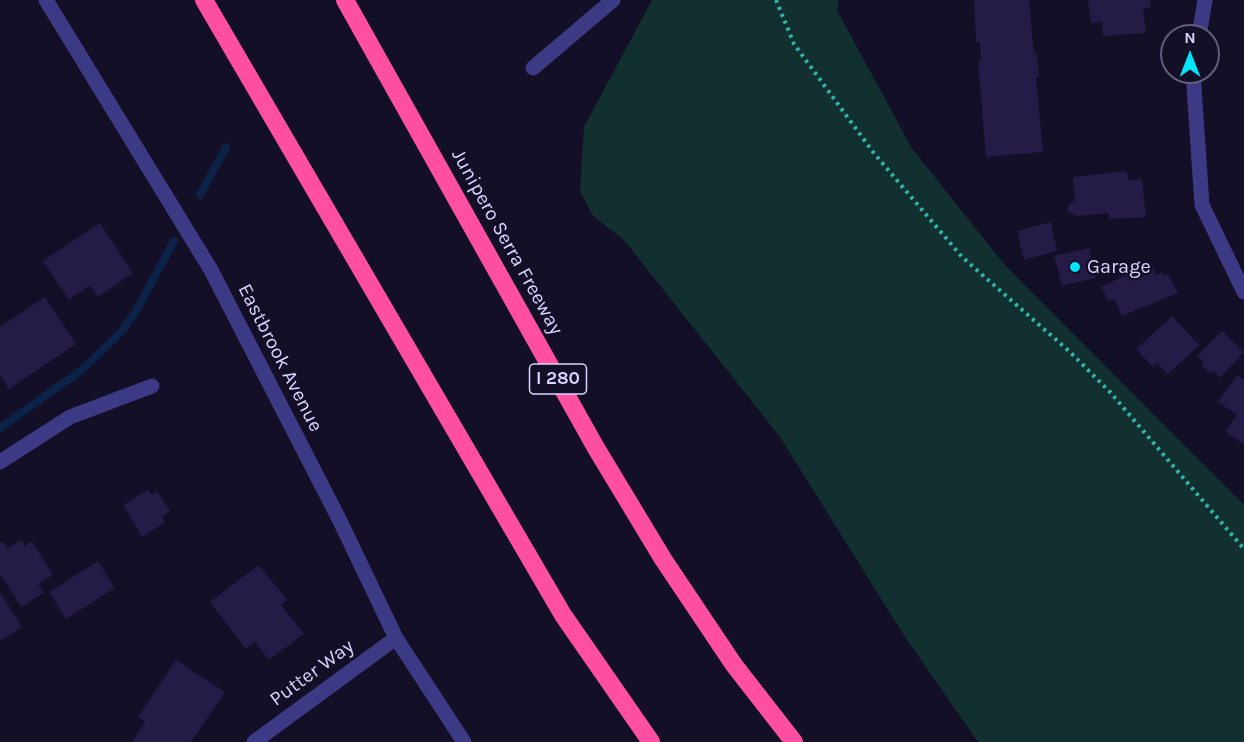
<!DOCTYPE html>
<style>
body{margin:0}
#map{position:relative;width:1244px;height:742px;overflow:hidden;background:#130f26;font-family:Karla,sans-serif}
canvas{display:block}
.north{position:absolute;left:1160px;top:24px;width:60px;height:60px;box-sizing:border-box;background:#130f26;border:2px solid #625e7d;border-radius:50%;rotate:0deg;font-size:16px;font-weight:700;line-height:24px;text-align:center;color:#d9d4ff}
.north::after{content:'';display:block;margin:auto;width:21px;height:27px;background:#00e5ff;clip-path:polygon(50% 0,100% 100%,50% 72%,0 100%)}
</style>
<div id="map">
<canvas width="1244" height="742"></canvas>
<div class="north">N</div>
</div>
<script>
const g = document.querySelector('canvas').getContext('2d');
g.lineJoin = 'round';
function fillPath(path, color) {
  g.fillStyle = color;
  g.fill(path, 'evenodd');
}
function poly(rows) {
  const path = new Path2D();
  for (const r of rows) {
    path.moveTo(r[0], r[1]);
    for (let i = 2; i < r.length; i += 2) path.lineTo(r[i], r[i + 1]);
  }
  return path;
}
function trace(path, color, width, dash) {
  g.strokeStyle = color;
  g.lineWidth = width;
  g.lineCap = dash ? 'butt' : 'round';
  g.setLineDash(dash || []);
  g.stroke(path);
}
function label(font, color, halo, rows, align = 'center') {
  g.font = font + ' Karla,sans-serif';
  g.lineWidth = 5;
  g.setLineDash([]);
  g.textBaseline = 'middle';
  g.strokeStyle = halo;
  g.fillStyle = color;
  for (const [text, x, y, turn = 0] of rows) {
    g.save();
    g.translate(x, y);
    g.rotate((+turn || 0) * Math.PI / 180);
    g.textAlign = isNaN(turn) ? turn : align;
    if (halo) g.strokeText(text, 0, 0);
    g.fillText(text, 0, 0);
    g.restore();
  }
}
fillPath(poly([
 [652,0,839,0,837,10,911,147,1003,263,1244,505,1244,742,978,742,903,634,780,437,624,240,593,216,580,191,584,127]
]), '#12302f');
trace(poly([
 [200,195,226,147],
 [0,428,83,369,122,331,136,311,174,241]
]), '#0c2248', 8);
fillPath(poly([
 [974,0,1029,0,1034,54,1037,54,1039,77,1036,77,1043,152,986,157,978,61,981,61,980,42,976,42],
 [1088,0,1150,0,1151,7,1143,8,1146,33,1103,36,1102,22,1091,23],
 [1127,171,1128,180,1142,179,1146,217,1109,219,1108,213,1077,216,1068,212,1068,206,1075,200,1073,177],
 [1051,222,1057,251,1024,260,1017,231],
 [100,223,133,273,98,297,90,285,69,300,43,261],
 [1089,248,1096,278,1062,286,1054,256],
 [1151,263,1156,275,1162,272,1164,276,1168,274,1178,293,1122,316,1114,299,1109,302,1101,287],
 [45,297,76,344,9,389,0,375,0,327],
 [1172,316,1199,345,1168,374,1157,363,1153,367,1136,349],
 [1222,331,1244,352,1220,378,1213,371,1210,374,1201,365,1204,362,1197,356],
 [1237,375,1244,380,1244,445,1225,431,1237,415,1218,402],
 [148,490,152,495,157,491,170,511,162,517,165,522,142,537,123,505],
 [22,540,25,546,32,541,53,575,38,584,44,593,21,607,0,574,0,543,3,541,7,548],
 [98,561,115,588,66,619,49,592],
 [259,565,287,600,281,605,304,634,269,660,255,642,246,649,210,602],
 [0,592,22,627,0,641],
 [176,660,225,692,191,742,132,742,145,722,138,717]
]), '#241b47');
trace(poly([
 [776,0,794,44,873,152,962,257,1070,352,1110,392,1244,549]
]), '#2fb8b0', 4, [3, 4.5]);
trace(poly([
 [46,0,211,270,340,521,396,638,464,742],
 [1199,36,1205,0],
 [533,68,613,0],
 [1193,72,1202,205,1244,292],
 [0,462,70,417,152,386],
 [254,742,396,638]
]), '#3d3a85', 15);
trace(poly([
 [204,0,563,615,651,742],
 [345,0,596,448,663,559,734,665,794,742]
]), '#ff4fa3', 18);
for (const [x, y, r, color] of [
 [1075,267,6,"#00e5ff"]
]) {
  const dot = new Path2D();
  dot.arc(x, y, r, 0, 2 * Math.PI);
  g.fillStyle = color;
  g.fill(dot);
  trace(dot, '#130f26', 2);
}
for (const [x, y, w] of [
 [558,379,57]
]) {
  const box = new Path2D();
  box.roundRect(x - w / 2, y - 15, w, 30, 4.5);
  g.fillStyle = '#130f26';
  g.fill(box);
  trace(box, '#d9d4ff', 1.5);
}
label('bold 18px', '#d9d4ff', null, [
 ["I 280",558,379]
]);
label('20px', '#d9d4ff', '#130f26', [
 ["Junipero Serra Freeway",507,242,61],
 ["Eastbrook Avenue",280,358,63],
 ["Putter Way",312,673,-36]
]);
label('20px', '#d9d4ff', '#130f26', [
 ["Garage",1087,267]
], 'left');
</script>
